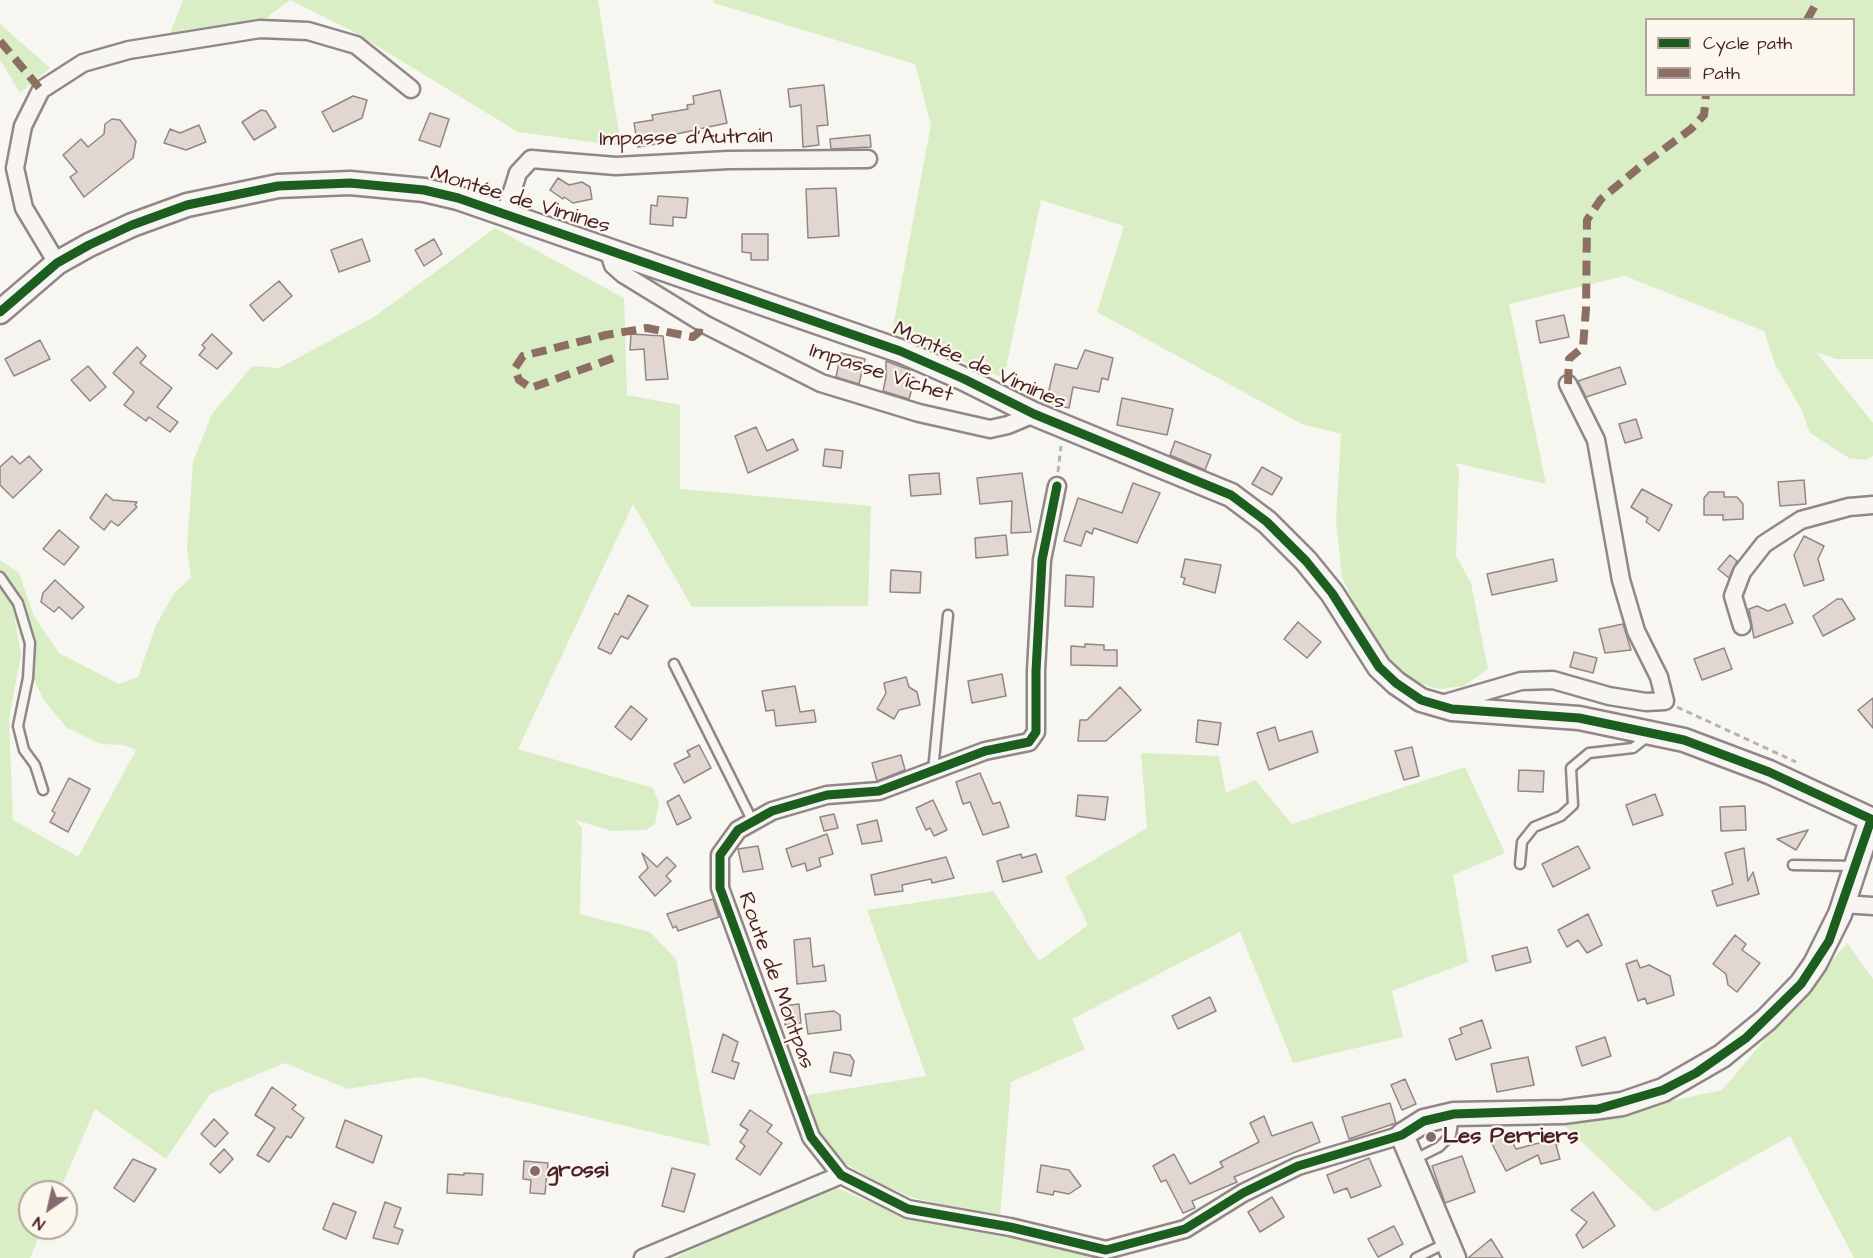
<!DOCTYPE html>
<meta charset="utf-8">
<style>
body{margin:0}
#map{position:relative;width:1873px;height:1258px;overflow:hidden;background:#f8f6f0;font-family:"Architects Daughter",sans-serif}
canvas{display:block}
.legend{position:absolute;left:1645px;top:18px;width:210px;height:78px;box-sizing:border-box;background:#fbf7ec;border:2px solid #b4a19f;margin:0;padding:8px 10px;list-style:none;font-size:18px;color:#4a1f2b}
.legend li{display:flex;align-items:center;gap:12px;height:30px}
.legend b{width:30px;border:2px solid #b4a19f}
.north{position:absolute;left:18px;top:1180px;width:60px;height:60px;box-sizing:border-box;background:#fbf7ec;border:2px solid #b4a19f;border-radius:50%;rotate:214deg;font-size:16px;font-weight:700;line-height:24px;text-align:center;color:#4a1f2b}
.north::after{content:'';display:block;margin:auto;width:21px;height:27px;background:#876a70;clip-path:polygon(50% 0,100% 100%,50% 72%,0 100%)}
</style>
<div id="map">
<canvas width="1873" height="1258"></canvas>
<ul class="legend">
<li><b style="height:8px;background:#1b5e20"></b>Cycle path</li>
<li><b style="height:8px;background:#8d6e63"></b>Path</li>
</ul>
<div class="north">N</div>
</div>
<script>
const g = document.querySelector('canvas').getContext('2d');
g.lineJoin = 'round';
function fillPath(path, color) {
  g.fillStyle = color;
  g.fill(path, 'evenodd');
}
function poly(rows) {
  const path = new Path2D();
  for (const r of rows) {
    path.moveTo(r[0], r[1]);
    for (let i = 2; i < r.length; i += 2) path.lineTo(r[i], r[i + 1]);
  }
  return path;
}
function trace(path, color, width, dash) {
  g.strokeStyle = color;
  g.lineWidth = width;
  g.lineCap = dash ? 'butt' : 'round';
  g.setLineDash(dash || []);
  g.stroke(path);
}
function label(font, color, halo, rows, align = 'center') {
  g.font = font + ' "Architects Daughter",sans-serif';
  g.lineWidth = 4.5;
  g.setLineDash([]);
  g.textBaseline = 'middle';
  g.strokeStyle = halo;
  g.fillStyle = color;
  for (const [text, x, y, turn = 0] of rows) {
    g.save();
    g.translate(x, y);
    g.rotate((+turn || 0) * Math.PI / 180);
    g.textAlign = isNaN(turn) ? turn : align;
    if (halo) g.strokeText(text, 0, 0);
    g.fillText(text, 0, 0);
    g.restore();
  }
}
fillPath(poly([
 [183,0,598,0,621,146,518,132,354,32,290,0,262,21,170,34],
 [713,0,1873,0,1873,359,1836,359,1816,352,1873,423,1873,456,1865,460,1849,458,1810,433,1801,409,1775,364,1764,331,1625,276,1509,304,1546,484,1456,463,1459,471,1456,556,1471,583,1488,669,1464,686,1439,689,1411,681,1389,659,1360,618,1342,577,1336,521,1341,434,1302,424,1097,312,1124,226,1041,200,1004,378,892,333,931,125,915,64,714,3],
 [1646,20,1854,20,1854,94,1646,94],
 [0,24,50,68,20,93,0,60],
 [495,228,624,298,627,395,680,405,680,489,871,506,868,606,692,607,633,504,518,749,653,788,659,803,655,824,646,830,612,831,575,820,582,828,580,914,650,932,676,959,710,1146,419,1077,348,1089,285,1063,210,1094,166,1159,95,1109,59,1192,30,1192,30,1228,43,1228,30,1258,0,1258,0,560,19,573,34,616,59,653,119,684,138,677,156,625,175,592,191,578,187,548,193,462,212,414,252,366,279,368,374,317],
 [14,616,32,675,43,699,67,728,101,744,124,745,136,750,78,857,13,820,9,720,21,654],
 [1141,753,1219,756,1226,793,1255,780,1292,824,1465,767,1505,853,1453,875,1468,962,1392,991,1403,1037,1293,1063,1240,932,1072,1019,1085,1049,1011,1082,1000,1219,911,1197,881,1184,846,1164,821,1137,802,1096,926,1076,867,910,993,891,1039,961,1088,925,1065,877,1147,828],
 [1847,943,1873,979,1873,1258,1854,1258,1790,1136,1655,1212,1563,1124,1722,1090],
 [832,1186,901,1215,1108,1258,674,1258]
]), '#daeec6');
const building = poly([
 [824,85,828,125,817,126,819,145,803,147,801,105,790,107,788,89,824,85],
 [720,90,727,123,672,135,673,141,638,147,634,123,653,120,652,115,688,109,687,105,694,104,693,96,720,90],
 [353,96,367,100,362,118,333,132,322,112,353,96],
 [261,110,266,111,276,127,254,140,242,122,261,110],
 [430,113,449,119,440,147,419,140,430,113],
 [112,119,120,120,136,141,133,158,84,197,70,177,77,172,63,155,81,139,88,147,104,134,105,124,112,119],
 [199,125,206,142,186,150,164,143,170,129,180,133,199,125],
 [870,135,871,147,831,149,830,139,870,135],
 [558,178,569,185,582,182,590,187,592,199,573,203,564,197,563,199,550,190,558,178],
 [836,188,839,236,808,238,806,189,836,188],
 [658,196,688,198,686,218,673,217,673,226,650,224,651,205,657,206,658,196],
 [742,234,768,234,768,260,751,260,751,253,742,252,742,234],
 [362,239,370,261,339,272,331,250,362,239],
 [434,239,442,254,424,266,415,250,434,239],
 [279,281,292,296,263,321,250,305,279,281],
 [1564,315,1569,337,1540,343,1536,321,1564,315],
 [212,334,232,353,217,369,199,355,205,348,202,345,212,334],
 [631,334,663,336,668,379,646,380,644,349,630,350,631,334],
 [40,340,50,359,14,376,5,359,40,340],
 [137,347,146,356,140,363,172,388,157,407,178,422,170,432,149,417,146,421,124,405,134,392,113,373,137,347],
 [1085,350,1113,358,1108,380,1102,378,1099,392,1073,387,1069,408,1046,403,1055,364,1077,369,1085,350],
 [841,353,865,359,859,384,836,377,841,353],
 [886,361,910,370,909,376,915,378,909,399,883,391,886,377,886,361],
 [88,366,106,387,90,401,71,380,88,366],
 [1620,367,1626,384,1586,397,1578,381,1620,367],
 [1122,398,1173,409,1167,435,1117,425,1122,398],
 [1636,419,1642,438,1625,443,1619,424,1636,419],
 [756,427,767,451,793,439,798,450,748,473,735,436,756,427],
 [1175,441,1211,455,1205,470,1170,455,1175,441],
 [825,449,843,451,841,468,823,466,825,449],
 [12,456,20,464,29,456,42,470,13,498,0,485,0,467,12,456],
 [1262,467,1282,478,1272,495,1252,484,1262,467],
 [939,473,941,494,911,496,909,475,939,473],
 [1022,473,1031,532,1011,533,1012,501,980,504,977,478,1022,473],
 [1804,480,1806,504,1780,506,1778,482,1804,480],
 [1133,483,1160,493,1137,543,1094,528,1092,534,1086,531,1081,546,1064,541,1078,498,1122,513,1133,483],
 [1642,489,1672,505,1659,531,1646,522,1648,518,1631,507,1642,489],
 [1709,492,1724,492,1724,497,1737,497,1743,504,1743,519,1723,520,1723,515,1704,515,1704,498,1709,492],
 [106,494,113,500,137,502,135,505,137,507,118,526,111,521,104,530,90,518,106,494],
 [59,530,79,547,64,565,43,549,59,530],
 [1006,535,1008,555,976,558,975,538,1006,535],
 [1804,536,1824,546,1818,559,1824,580,1804,586,1794,555,1804,536],
 [1730,555,1737,561,1729,578,1718,569,1730,555],
 [1185,559,1221,565,1215,593,1183,584,1185,578,1181,577,1185,559],
 [1553,559,1557,581,1492,595,1487,574,1553,559],
 [891,570,921,572,920,593,890,592,891,570],
 [1066,575,1094,577,1093,607,1065,606,1066,575],
 [55,580,84,607,72,619,59,607,54,612,41,602,43,593,55,580],
 [628,595,648,606,628,639,621,636,611,654,598,648,615,613,618,615,628,595],
 [1837,599,1842,599,1855,619,1823,636,1813,616,1837,599],
 [1785,604,1793,623,1754,638,1749,609,1757,606,1768,611,1785,604],
 [1298,622,1321,642,1307,658,1284,639,1298,622],
 [1623,624,1631,650,1605,653,1599,629,1623,624],
 [1085,644,1104,645,1104,650,1117,650,1117,666,1071,665,1071,646,1085,647,1085,644],
 [1724,648,1732,669,1702,680,1694,659,1724,648],
 [1574,652,1597,658,1593,673,1570,667,1574,652],
 [1002,674,1006,696,972,703,968,681,1002,674],
 [906,677,909,687,917,692,920,705,899,710,894,719,877,709,886,693,884,683,906,677],
 [795,686,800,712,814,710,816,722,776,726,774,710,766,711,762,691,795,686],
 [1120,687,1141,710,1106,741,1078,741,1080,720,1087,720,1120,687],
 [1873,698,1873,728,1858,710,1873,698],
 [631,706,647,719,631,740,615,727,631,706],
 [1198,720,1221,723,1218,745,1196,742,1198,720],
 [1275,727,1279,741,1312,731,1318,752,1269,770,1257,733,1275,727],
 [699,745,711,768,684,783,674,764,690,756,687,751,699,745],
 [1412,747,1419,776,1404,780,1395,751,1412,747],
 [901,755,905,770,877,781,872,763,901,755],
 [1519,770,1544,771,1543,792,1518,791,1519,770],
 [980,773,993,804,1000,802,1009,827,983,835,970,802,963,804,956,782,980,773],
 [69,778,90,789,68,832,50,822,55,813,52,811,69,778],
 [1655,794,1663,815,1633,825,1626,805,1655,794],
 [679,795,691,818,677,825,667,802,679,795],
 [1078,795,1108,797,1105,820,1076,816,1078,795],
 [933,800,947,830,934,836,930,828,926,830,916,808,933,800],
 [1745,806,1746,830,1721,831,1720,807,1745,806],
 [834,814,838,828,824,831,820,817,834,814],
 [877,820,882,841,862,844,857,825,877,820],
 [1808,830,1796,850,1777,839,1808,830],
 [827,834,833,854,819,858,821,866,807,871,805,863,792,867,786,849,827,834],
 [758,846,763,869,743,872,738,849,758,846],
 [1578,846,1590,868,1553,887,1542,864,1578,846],
 [1744,848,1748,881,1753,872,1759,894,1717,906,1712,891,1733,884,1725,853,1744,848],
 [642,853,657,867,667,857,676,866,666,876,671,881,655,896,639,877,648,868,642,853],
 [1021,854,1022,858,1036,854,1042,872,1003,882,997,861,1021,854],
 [946,857,954,878,932,883,931,879,902,885,903,891,875,895,871,875,946,857],
 [713,899,719,917,678,931,676,926,673,928,667,914,713,899],
 [1588,914,1602,945,1587,953,1578,940,1567,947,1558,930,1588,914],
 [1735,935,1746,944,1742,950,1760,963,1737,992,1728,985,1726,974,1713,964,1735,935],
 [810,938,813,967,824,965,826,981,797,984,794,940,810,938],
 [1527,947,1531,962,1496,971,1492,956,1527,947],
 [1637,960,1640,968,1649,965,1670,976,1674,995,1647,1004,1645,998,1638,1001,1626,964,1637,960],
 [1210,997,1216,1011,1178,1029,1172,1016,1210,997],
 [799,1004,801,1023,785,1025,783,1006,799,1004],
 [834,1011,840,1015,841,1030,808,1034,805,1014,834,1011],
 [1482,1020,1491,1048,1456,1060,1449,1039,1462,1034,1460,1028,1482,1020],
 [723,1034,738,1042,732,1061,739,1063,734,1079,712,1072,723,1034],
 [1605,1037,1611,1056,1582,1066,1576,1047,1605,1037],
 [834,1052,850,1055,854,1061,851,1076,830,1072,834,1052],
 [1528,1057,1534,1085,1497,1092,1491,1064,1528,1057],
 [1405,1079,1416,1104,1402,1110,1391,1085,1405,1079],
 [272,1087,296,1105,292,1109,304,1118,291,1138,287,1136,269,1162,257,1155,275,1128,255,1115,272,1087],
 [1390,1103,1396,1123,1349,1139,1342,1117,1390,1103],
 [750,1110,772,1125,767,1132,782,1143,760,1175,736,1159,745,1146,740,1142,748,1130,740,1125,750,1110],
 [1264,1116,1272,1136,1312,1122,1320,1142,1234,1177,1237,1182,1192,1201,1195,1208,1183,1213,1166,1180,1161,1182,1153,1166,1174,1154,1190,1184,1223,1167,1220,1162,1259,1142,1250,1123,1264,1116],
 [214,1119,228,1133,215,1147,201,1134,214,1119],
 [345,1120,382,1136,373,1163,336,1147,345,1120],
 [1507,1132,1516,1149,1558,1138,1560,1143,1556,1145,1560,1159,1541,1164,1538,1155,1506,1171,1490,1140,1507,1132],
 [224,1149,233,1159,220,1173,210,1164,224,1149],
 [1462,1156,1475,1192,1445,1203,1432,1166,1462,1156],
 [1369,1158,1381,1186,1351,1198,1347,1188,1334,1193,1327,1175,1369,1158],
 [133,1159,156,1169,134,1202,114,1188,133,1159],
 [524,1161,548,1163,545,1194,530,1193,531,1180,523,1179,524,1161],
 [1041,1165,1069,1170,1081,1186,1069,1194,1054,1191,1053,1195,1037,1192,1041,1165],
 [672,1168,695,1174,684,1212,662,1206,672,1168],
 [464,1173,483,1174,482,1195,447,1193,448,1174,464,1175,464,1173],
 [1593,1192,1615,1226,1583,1248,1576,1235,1587,1222,1571,1210,1593,1192],
 [1272,1197,1284,1217,1260,1232,1248,1212,1272,1197],
 [385,1202,401,1208,394,1227,403,1230,398,1244,373,1238,385,1202],
 [333,1203,356,1212,346,1239,323,1229,333,1203],
 [1394,1226,1403,1244,1378,1257,1368,1239,1394,1226],
 [1491,1239,1503,1258,1468,1258,1491,1239]
]);
fillPath(building, '#e1d6d0');
trace(building, '#918787', 1.5);
const lane = poly([
 [0,577,18,603,30,643,28,678,18,726,24,750,35,765,43,790],
 [674,664,753,822],
 [933,771,948,615],
 [1520,864,1522,842,1534,827,1561,816,1573,805,1571,768,1589,753,1633,748,1647,737],
 [1793,865,1853,866],
 [1413,1160,1439,1147,1451,1135,1454,1116],
 [1416,1258,1446,1243]
]);
const street = poly([
 [505,214,518,173,531,159,616,166,728,160,868,159],
 [608,249,613,265,623,274,706,325,821,383,919,413,990,429,1008,425,1034,414],
 [57,263,24,208,15,168,23,126,41,90,83,63,129,50,260,29,308,31,356,45,411,89],
 [1057,486,1042,560,1036,671,1036,732,1029,742,985,751,879,791,827,795,772,811,738,830,720,855,720,888,811,1137,841,1175,908,1209,1010,1227,1106,1250,1185,1229,1243,1193,1298,1166,1402,1135],
 [1742,626,1733,596,1742,572,1764,544,1801,520,1849,507,1873,505],
 [1442,704,1521,681,1553,680,1609,696,1646,702,1665,701,1659,677,1636,631,1621,580,1596,440,1568,384],
 [1843,904,1873,906],
 [643,1258,841,1175]
]);
const secondary = poly([
 [0,312,57,263,89,245,132,225,187,205,278,186,350,183,424,190,458,198,900,351,964,379,1034,414,1231,495,1267,522,1306,561,1332,593,1379,667,1396,683,1421,700,1452,709,1579,718,1684,740,1769,772,1873,820],
 [1454,1258,1402,1135,1424,1121,1454,1114,1563,1112,1622,1104,1663,1090,1722,1056,1766,1020,1801,984,1815,964,1840,914,1871,820]
]);
trace(lane, '#918787', 13);
trace(street, '#918787', 21);
trace(secondary, '#918787', 27);
trace(poly([
 [1058,472,1061,446],
 [1677,707,1796,762]
]), '#b8b3b1', 3, [6, 4.5]);
trace(lane, '#f6f5f1', 8);
trace(street, '#f6f5f1', 16);
trace(secondary, '#f6f5f1', 22);
trace(poly([
 [1807,20,1818,0],
 [0,41,41,90],
 [613,358,531,388,519,380,515,368,523,356,606,335,647,328,693,337,699,332,700,321],
 [1568,384,1569,359,1583,347,1586,309,1587,220,1601,199,1641,166,1691,129,1704,115,1706,94]
]), '#8d6e63', 8, [15, 8]);
trace(poly([
 [0,312,57,263,89,245,132,225,187,205,278,186,350,183,424,190,458,198,900,351,964,379,1034,414,1231,495,1267,522,1306,561,1332,593,1379,667,1396,683,1421,700,1452,709,1579,718,1684,740,1769,772,1873,820],
 [1057,486,1042,560,1036,671,1036,732,1029,742,985,751,879,791,827,795,772,811,738,830,720,855,720,888,811,1137,841,1175,908,1209,1010,1227,1106,1250,1185,1229,1243,1193,1298,1166,1402,1135,1424,1121,1454,1114,1598,1109,1663,1090,1696,1073,1746,1038,1801,984,1829,941,1871,820]
]), '#1b5e20', 9);
for (const [x, y, r, color] of [
 [1431,1137,6,"#876a70"],
 [535,1171,6,"#876a70"]
]) {
  const dot = new Path2D();
  dot.arc(x, y, r, 0, 2 * Math.PI);
  g.fillStyle = color;
  g.fill(dot);
  trace(dot, '#fbf7ec', 2);
}
label('22px', '#4a1f2b', '#fbf7ec', [
 ["Impasse d'Autrain",686,139,-1],
 ["Montée de Vimines",520,201,17],
 ["Montée de Vimines",979,367,24],
 ["Impasse Vichet",881,374,18],
 ["Route de Montpas",775,981,70]
]);
label('bold 22px', '#4a1f2b', '#fbf7ec', [
 ["Les Perriers",1443,1137],
 ["grossi",547,1171]
], 'left');
</script>
